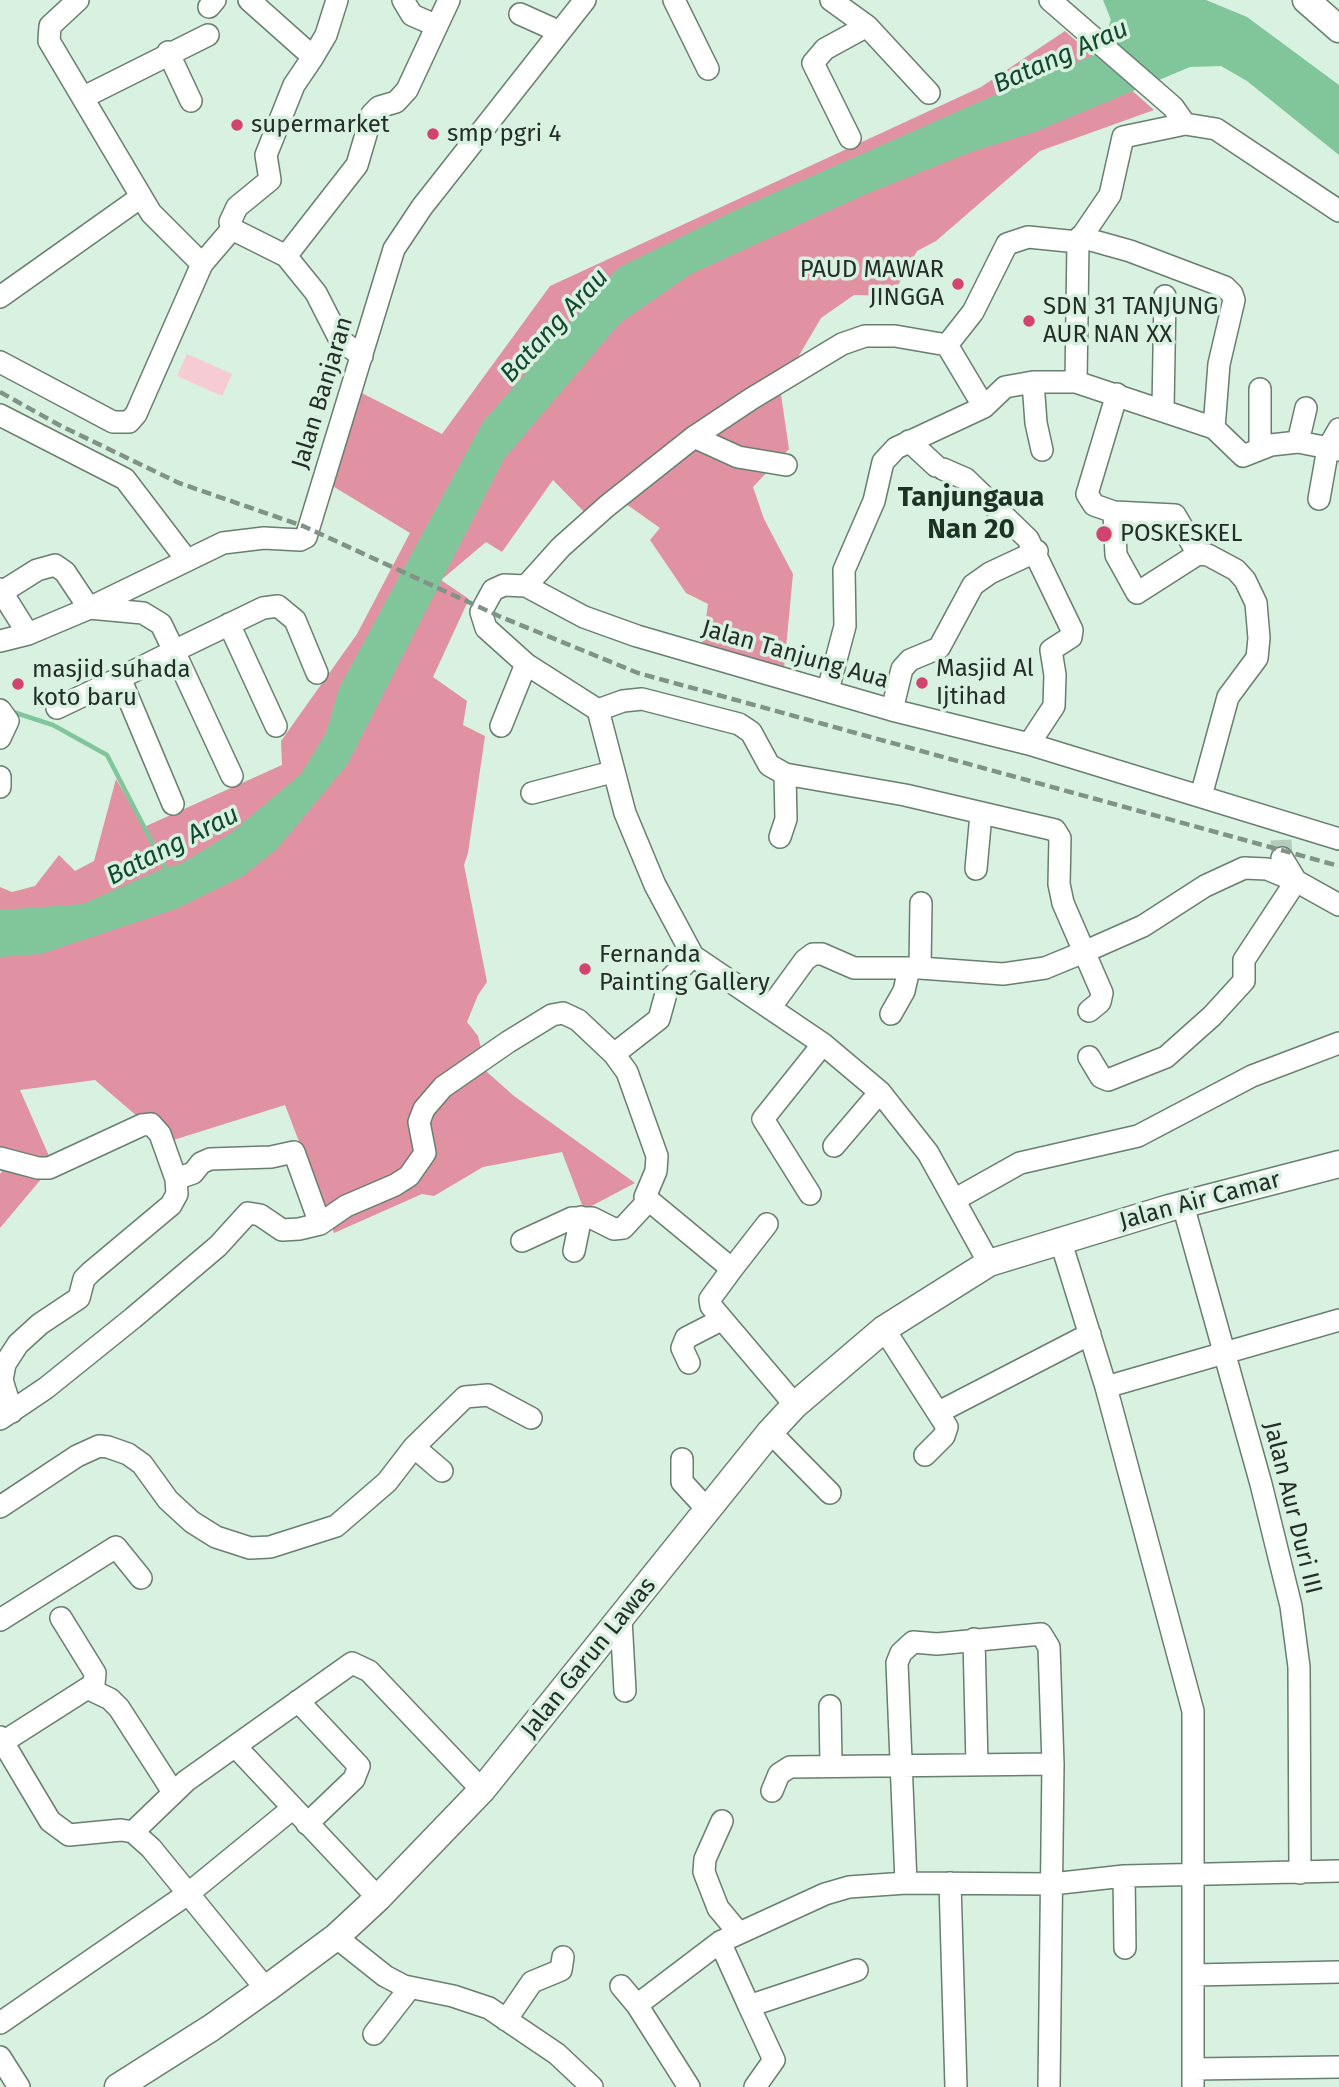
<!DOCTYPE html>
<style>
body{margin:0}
canvas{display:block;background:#d8f1e0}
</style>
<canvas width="1339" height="2087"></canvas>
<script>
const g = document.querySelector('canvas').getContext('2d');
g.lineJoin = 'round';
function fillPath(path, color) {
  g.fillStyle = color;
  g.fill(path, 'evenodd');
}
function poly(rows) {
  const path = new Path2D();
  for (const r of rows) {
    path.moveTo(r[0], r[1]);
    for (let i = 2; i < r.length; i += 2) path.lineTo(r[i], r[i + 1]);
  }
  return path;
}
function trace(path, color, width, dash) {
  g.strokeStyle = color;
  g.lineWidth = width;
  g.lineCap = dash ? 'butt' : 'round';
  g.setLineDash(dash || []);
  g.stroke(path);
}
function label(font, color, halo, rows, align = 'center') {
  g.font = font + ' "Fira Sans",sans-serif';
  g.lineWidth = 7;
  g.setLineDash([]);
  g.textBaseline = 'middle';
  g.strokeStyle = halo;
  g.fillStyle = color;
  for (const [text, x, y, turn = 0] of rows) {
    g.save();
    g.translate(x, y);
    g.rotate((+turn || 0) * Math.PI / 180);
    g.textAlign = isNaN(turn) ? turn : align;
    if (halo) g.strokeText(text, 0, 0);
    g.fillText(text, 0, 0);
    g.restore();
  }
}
fillPath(poly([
 [187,354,232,374,222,396,177,376]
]), '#f7cbd3');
fillPath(poly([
 [1065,31,1154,110,1040,151,936,241,917,251,892,296,854,295,821,318,780,388,789,449,753,487,764,519,793,574,784,669,702,646,708,604,686,593,650,540,660,528,619,499,592,520,553,480,502,552,486,542,441,580,469,599,433,677,467,701,463,725,485,736,468,853,464,865,487,982,478,995,467,1022,478,1036,487,1072,514,1096,635,1183,584,1210,562,1152,483,1167,434,1196,422,1194,334,1233,285,1105,167,1142,95,1080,20,1090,53,1165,0,1228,0,1174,6,1167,0,1150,0,887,12,892,35,886,59,855,75,871,94,861,116,779,144,827,282,765,281,741,357,634,410,533,326,482,354,389,442,434,550,286,981,87]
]), '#e092a3');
fillPath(poly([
 [1103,0,1206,0,1247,17,1339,85,1339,155,1247,81,1221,66,1190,67,1035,132,971,152,864,195,691,274,620,323,504,459,347,765,277,849,243,876,176,909,41,954,0,957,0,910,83,904,164,868,181,864,231,833,301,774,326,733,339,688,483,422,618,268,738,209,988,98,1097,54,1111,20]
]), '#80c69a');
trace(poly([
 [13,712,53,725,107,755,168,873]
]), '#80c69a', 4.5);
trace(poly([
 [1281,840,1282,858]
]), '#b4cabb', 21, [21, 10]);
const minor = poly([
 [78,0,50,26,49,41,151,213,202,264],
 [403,0,412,15,435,25],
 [674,0,708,69],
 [831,0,867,26,929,93],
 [1050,0,1173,107,1185,124],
 [209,7,215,0],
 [520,14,560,32],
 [168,52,191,101],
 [313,57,326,35,337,0],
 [84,97,208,35],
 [850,138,813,63,825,49,867,26],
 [232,229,230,222,237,207,270,180,266,155,294,85,313,57,249,0],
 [1080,237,1130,251,1225,287,1232,294,1234,300,1219,364,1214,428],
 [286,256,357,165,372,114,379,107,396,102,407,90,449,0],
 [0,297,141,197],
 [947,345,984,407],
 [0,362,113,422,129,422,136,414,202,264,232,229,286,256,316,293,340,340,362,356],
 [1033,382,1036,423,1042,450],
 [1076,382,1078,242,1110,195,1123,137,1185,124,1216,129,1339,211],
 [1260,389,1260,449],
 [1163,409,1165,296],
 [0,415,125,479,186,559],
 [694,437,738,457,786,465],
 [909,441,936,466],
 [1298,442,1306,408],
 [943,469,966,479,1028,539,1072,630,1071,637,1051,650,1055,675,1054,706,1029,744],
 [1319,499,1328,448,1339,429],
 [1114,512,1094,505,1087,494,1117,394],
 [1198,554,1175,515,1114,512,1116,555,1137,593,1198,554,1208,555,1236,570,1245,580,1256,603,1259,638,1257,658,1228,697,1201,796],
 [526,586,584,617,637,636,892,710,1029,744,1339,839],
 [0,589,28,634],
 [2,592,37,570,55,565,65,572,89,608,143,613,161,624,174,651,120,678,173,804],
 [229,624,276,726],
 [0,641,28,634,85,610,223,543,264,538,300,540,306,537,394,249,422,207,585,0],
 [828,690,845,626,844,570,874,501,883,462,896,448,984,407,1005,387,1033,382,1076,382,1214,428,1243,456,1271,445,1298,442,1339,450],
 [57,708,120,678],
 [0,710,8,721,0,738],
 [598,710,623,701,642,699,739,724,751,732,769,765,785,774],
 [892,710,902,669,910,660,939,648,973,585,990,573,1037,551],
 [501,726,526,664],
 [232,776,174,651,263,608,278,606,295,620,317,673],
 [0,777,0,787],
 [532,793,612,772],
 [780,837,786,819,785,774,905,795,1055,830,1060,838,1059,884,1063,903,1102,993,1100,1002,1089,1011],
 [1282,858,1296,881,1339,905],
 [976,869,981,814],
 [921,903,920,968,1003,974,1045,968,1084,952,1143,926,1205,886,1244,868,1267,869,1296,881,1244,960,1244,981,1212,1016,1166,1057,1108,1080,1101,1077,1089,1057],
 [770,1008,805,960,813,954,822,954,854,968,920,968],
 [891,1014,904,991,909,969],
 [614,1054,659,1019,670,979,693,956],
 [834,1146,880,1092],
 [0,1158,38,1168,49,1168,142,1125,151,1124,160,1134,176,1179,177,1194,171,1205,91,1272,84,1279,79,1298,40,1324,18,1344,5,1364,2,1380,12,1412],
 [176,1179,193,1173,201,1163,210,1159,271,1157,294,1152,320,1224],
 [810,1194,763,1119,823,1044],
 [954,1200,1020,1163,1138,1136,1252,1076,1339,1043],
 [1183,1205,1261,1484,1291,1606,1299,1667,1300,1873],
 [1060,1239,1106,1387,1193,1711,1193,2087],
 [522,1241,572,1218,592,1218,614,1229,623,1228,648,1201],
 [574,1251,581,1217],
 [989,1263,928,1153,880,1092,823,1044,693,956,655,885,625,813,598,710,526,664,486,628,481,612,493,590,504,585,526,586,561,547,607,506,694,437,751,399,842,344,865,336,895,336,947,345,973,312,1007,244,1028,237,1078,242],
 [732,1269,767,1224],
 [884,1329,947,1427,944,1436,925,1455],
 [689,1363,682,1348,686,1338,721,1320],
 [1106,1387,1339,1320],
 [939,1412,1090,1334],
 [0,1419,46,1388,133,1318,218,1246,248,1213,260,1215,282,1230,299,1229,320,1224,346,1206,395,1185,409,1176,425,1153,419,1122,424,1109,443,1087,508,1042,552,1015,563,1013,578,1020,614,1054,627,1072,657,1156,656,1171,645,1197,732,1269,710,1299,711,1306,795,1405],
 [770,1432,830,1493],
 [414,1447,442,1471],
 [682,1459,682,1482,706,1508],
 [0,1507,77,1456,99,1446,108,1447,128,1454,142,1464,168,1500,192,1522,216,1537,250,1548,270,1547,336,1526,387,1482,414,1447,465,1397,488,1395,531,1418],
 [621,1619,625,1691],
 [0,1620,116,1547,141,1578],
 [974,1639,977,1764],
 [89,1689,110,1699,119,1708,173,1792],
 [298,1701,359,1766,354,1779,307,1824],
 [830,1706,831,1765],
 [0,1737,50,1821,69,1835,121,1830,133,1832,151,1848,266,1989],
 [3,1742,94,1684,95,1673,61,1618],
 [236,1747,378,1898],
 [772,1791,779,1774,790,1767,1053,1764],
 [722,1821,705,1859,704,1872,718,1908,738,1932],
 [133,1832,186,1781,352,1663,369,1671,482,1790],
 [1124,1876,1125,1948],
 [906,1883,897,1663,901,1653,913,1642,937,1644,1041,1634,1049,1647,1053,1764,1049,2087],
 [950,1883,956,2087],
 [336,1937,385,1976,404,1986,453,1996,489,2008,557,2054,592,2087],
 [720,1942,749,2006,857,1970],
 [1193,1975,1339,1972],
 [621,1986,637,2005,720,1942,825,1894,849,1887,906,1883,1052,1884,1124,1876,1339,1871],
 [637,2005,689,2087],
 [749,2006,774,2060,755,2087],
 [506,2020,532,1982,561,1970,563,1957],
 [0,2023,189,1893,293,1808],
 [374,2034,409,1989],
 [0,2057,19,2087],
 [1193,2069,1339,2067]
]);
const major = poly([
 [1306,0,1339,29],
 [118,2087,211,2028,266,1989,336,1937,378,1898,482,1790,770,1432,795,1405,884,1329,989,1263,1169,1208,1339,1164]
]);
trace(minor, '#687e6f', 24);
trace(major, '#687e6f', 29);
trace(minor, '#fff', 21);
trace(major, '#fff', 26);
trace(poly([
 [0,392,61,426,179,483,303,526,501,617,638,673,1339,866]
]), '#819287', 4.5, [10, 5]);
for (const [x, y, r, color] of [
 [237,125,7,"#d2446f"],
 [433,134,7,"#d2446f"],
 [958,284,7,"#d2446f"],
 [1029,321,7,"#d2446f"],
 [1104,534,9,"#d2446f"],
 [922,683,7,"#d2446f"],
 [18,684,7,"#d2446f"],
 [585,969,7,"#d2446f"]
]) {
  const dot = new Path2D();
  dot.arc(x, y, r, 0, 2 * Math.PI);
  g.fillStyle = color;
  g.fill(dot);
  trace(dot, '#d8f1e0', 2.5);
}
label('24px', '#242d27', '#d8f1e0', [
 ["supermarket",251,125],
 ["smp pgri 4",447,134],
 ["PAUD MAWAR",944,270,"right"],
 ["JINGGA",944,298,"right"],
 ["SDN 31 TANJUNG",1043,307],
 ["AUR NAN XX",1043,335],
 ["POSKESKEL",1120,534],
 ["Masjid Al",936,669],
 ["Ijtihad",936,697],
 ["masjid suhada",32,670],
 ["koto baru",32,698],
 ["Fernanda",599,955],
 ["Painting Gallery",599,983]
], 'left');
label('24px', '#242d27', '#d8f1e0', [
 ["Jalan Banjaran",323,393,-73],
 ["Jalan Tanjung Aua",795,655,16],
 ["Jalan Air Camar",1200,1201,-15],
 ["Jalan Aur Duri III",1292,1508,76],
 ["Jalan Garun Lawas",589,1658,-51]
]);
label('italic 26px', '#12482b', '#d8f1e0', [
 ["Batang Arau",1061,57,-24],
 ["Batang Arau",555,326,-47],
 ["Batang Arau",173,846,-27]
]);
label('bold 28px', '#1d3124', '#d8f1e0', [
 ["Tanjungaua",971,498],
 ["Nan 20",971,530]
]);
</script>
